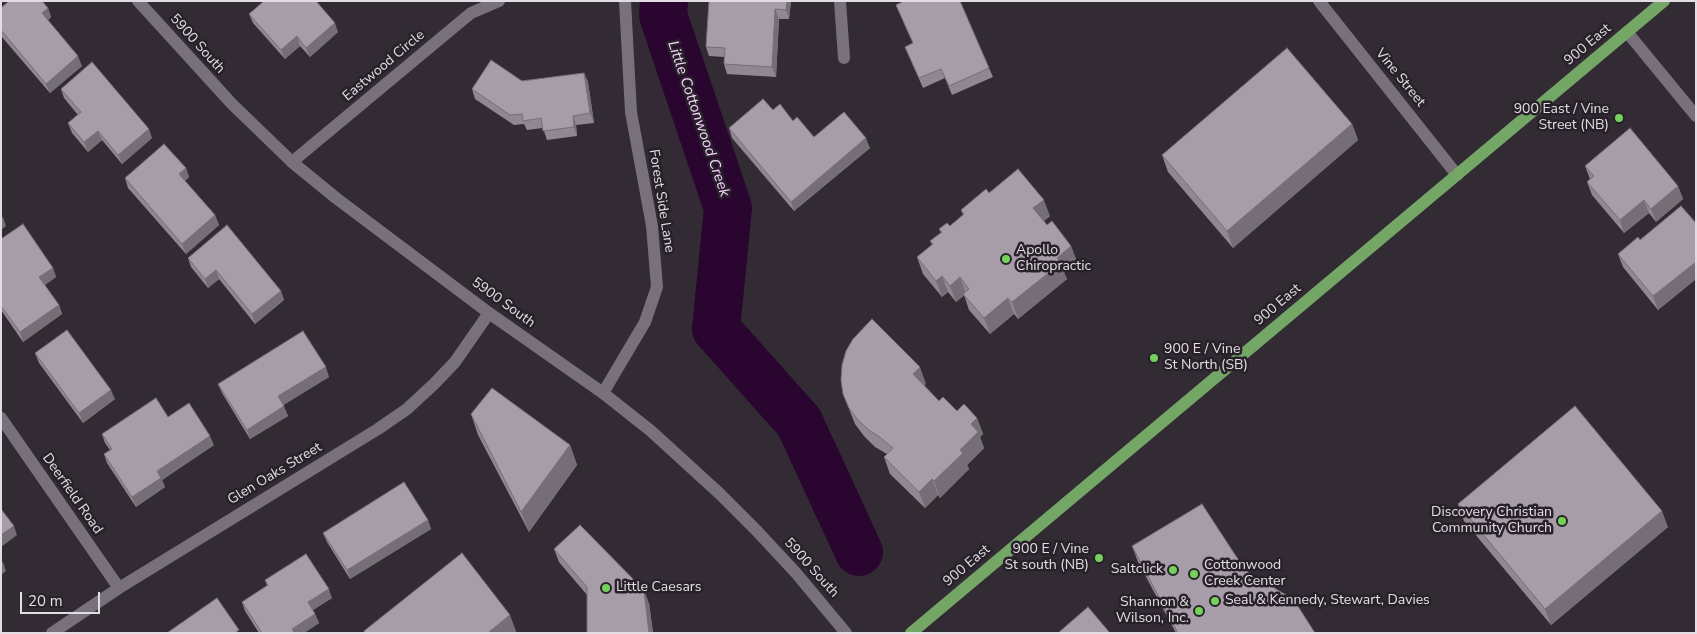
<!DOCTYPE html>
<style>
body{margin:0}
#map{position:relative;width:1697px;height:634px;overflow:hidden;background:#322b34;font-family:"Nunito Sans",sans-serif}
canvas{display:block}
.frame{position:absolute;inset:0;border:2px solid #e2dde3;pointer-events:none}
.scale{position:absolute;left:20px;top:592px;width:80px;height:22px;box-sizing:border-box;border:2px solid #e2dde3;border-top:0;padding-left:6px;font-size:15px;line-height:18px;white-space:nowrap;color:#e2dde3;-webkit-text-stroke:4px #29212a;paint-order:stroke}
</style>
<div id="map">
<canvas width="1697" height="634"></canvas>
<div class="frame"></div>
<div class="scale">20 m</div>
</div>
<script>
const g = document.querySelector('canvas').getContext('2d');
g.lineJoin = 'round';
function poly(rows) {
  const path = new Path2D();
  for (const r of rows) {
    path.moveTo(r[0], r[1]);
    for (let i = 2; i < r.length; i += 2) path.lineTo(r[i], r[i + 1]);
  }
  return path;
}
function trace(path, color, width, dash) {
  g.strokeStyle = color;
  g.lineWidth = width;
  g.lineCap = dash ? 'butt' : 'round';
  g.setLineDash(dash || []);
  g.stroke(path);
}
function fillPath(path, color) {
  g.fillStyle = color;
  g.fill(path, 'evenodd');
}
function label(font, color, halo, rows, align = 'center') {
  g.font = font + ' "Nunito Sans",sans-serif';
  g.lineWidth = 5;
  g.setLineDash([]);
  g.textBaseline = 'middle';
  g.strokeStyle = halo;
  g.fillStyle = color;
  for (const [text, x, y, turn = 0] of rows) {
    g.save();
    g.translate(x, y);
    g.rotate((+turn || 0) * Math.PI / 180);
    g.textAlign = isNaN(turn) ? turn : align;
    if (halo) g.strokeText(text, 0, 0);
    g.fillText(text, 0, 0);
    g.restore();
  }
}
trace(poly([
 [664,1,663,15,728,208,716,329,799,422,859,552]
]), '#290530', 48);
trace(poly([
 [840,1,844,58],
 [1627,32,1696,116],
 [292,162,471,13,499,1],
 [603,393,645,322,657,287,652,226,631,112,625,1],
 [1,418,119,588],
 [52,633,119,588,378,429,407,409,434,384,455,362,489,313]
]), '#78707a', 12);
trace(poly([
 [138,1,232,104,292,162,336,198,489,313,603,393,651,431,720,494,756,530,796,573,846,633],
 [1319,1,1457,175]
]), '#78707a', 12);
trace(poly([
 [911,633,1664,1]
]), '#74a766', 12);
fillPath(poly([
 [709,1,791,1,789,19,779,19,776,77,727,74,724,64,724,57,709,56,706,47],
 [896,5,989,68,993,77,952,95,945,78,923,88,905,47,913,43],
 [1,8,48,8,51,17,48,20,82,66,50,93,1,36],
 [249,14,338,32,310,57,300,46,285,59,253,23],
 [584,73,588,82,594,123,576,125,577,136,547,140,543,128,527,130,524,124,514,125,475,99,472,89,522,81],
 [61,89,152,138,122,164,102,140,88,152,72,133,68,123,78,115,64,98],
 [773,110,793,121,814,137,870,148,794,211,732,138,729,128],
 [1352,124,1358,140,1233,248,1168,172,1162,155],
 [1585,166,1678,186,1683,199,1656,222,1649,213,1624,233,1592,195,1587,182,1590,179],
 [186,168,189,177,185,181,215,215,219,225,186,254,128,188,125,178],
 [989,193,1050,216,1044,221,1047,225,1071,246,1077,262,1064,273,1067,279,1018,319,1014,314,990,334,969,310,964,295,956,302,948,292,942,297,923,274,917,257,932,245,930,241,941,233,939,229,950,226,963,215,961,210],
 [1696,223,1696,279,1658,310,1623,267,1618,254,1640,240],
 [1,239,53,268,56,277,45,285,59,305,62,314,23,342,1,310],
 [188,258,281,291,284,300,255,324,219,279,208,288,191,267],
 [35,353,115,399,83,423,39,363],
 [329,377,283,405,288,416,250,439,222,393,218,384],
 [926,384,924,385,939,401,957,411,977,418,983,434,980,437,984,448,967,465,969,469,940,498,938,495,925,508,890,474,884,457,887,454,875,447,864,436,855,424,843,394],
 [471,414,570,445,577,465,529,532,478,435],
 [168,417,214,445,162,480,165,487,136,507,107,463,104,454,110,450,105,443,102,434],
 [1458,504,1668,527,1551,625,1464,521],
 [428,520,431,529,350,579,327,542,323,533],
 [1132,546,1245,570,1315,633,1176,633,1138,562],
 [554,549,649,603,653,633,587,633,587,595,559,562],
 [265,580,332,598,313,610,319,623,304,633,259,633,245,611,242,602,267,586]
]), '#908790');
fillPath(poly([
 [787,1,791,1,789,19,786,10],
 [48,8,51,17,45,22,42,13],
 [775,9,779,19,776,77,772,67],
 [335,23,338,32,310,57,306,48],
 [297,36,300,46,285,59,281,50],
 [78,56,82,66,50,93,46,84],
 [584,73,588,82,594,123,590,113],
 [573,116,576,125,577,136,574,127],
 [1352,124,1358,140,1233,248,1227,231],
 [149,129,152,138,122,164,118,155],
 [98,131,102,140,88,152,84,142],
 [866,138,870,148,794,211,791,202],
 [186,168,189,177,182,183,179,174],
 [1678,186,1683,199,1656,222,1651,209],
 [1044,200,1050,216,1039,225,1033,208],
 [1644,200,1649,213,1624,233,1620,220],
 [215,215,219,225,186,254,182,244],
 [3,217,6,226,1,230,1,218],
 [1071,246,1077,262,1064,273,1067,279,1018,319,1012,302,1057,258],
 [1696,262,1696,279,1658,310,1653,296],
 [53,268,56,277,43,286,39,277],
 [216,270,219,279,208,288,205,279],
 [942,276,948,292,942,297,936,281],
 [960,277,966,294,956,302,950,286],
 [281,291,284,300,255,324,252,314],
 [1008,298,1014,314,990,334,984,318],
 [59,305,62,314,23,342,20,332],
 [326,367,329,377,282,406,278,396],
 [920,367,926,384,919,391,913,374],
 [111,390,115,399,83,423,79,413],
 [284,406,288,416,250,439,247,430],
 [977,418,983,434,980,437,984,448,967,465,969,469,940,498,934,481,971,424],
 [210,436,214,445,162,480,165,487,136,507,132,497,157,471],
 [570,445,577,465,529,532,521,512],
 [932,479,938,495,925,508,919,492],
 [1662,511,1668,527,1551,625,1545,609],
 [428,520,431,529,350,579,347,570],
 [14,526,17,535,1,547,1,535],
 [3,562,6,571,1,575,1,563],
 [329,589,332,598,311,611,308,602],
 [644,590,649,603,653,633,649,633],
 [315,614,319,623,304,633,293,633,292,629],
 [510,615,516,631,515,633,488,633]
]), '#756e76');
const building = poly([
 [9,1,42,1,48,8,42,13,78,56,46,84,1,30,1,8,9,1],
 [264,1,316,1,335,23,306,48,297,36,281,50,249,14,264,1],
 [709,1,787,1,786,10,775,9,772,67,724,64,725,48,706,47,709,1],
 [904,1,960,1,989,68,949,86,941,69,919,78,905,47,913,43,896,5,904,1],
 [1287,48,1352,124,1227,231,1162,155,1287,48],
 [491,60,522,81,584,73,590,113,573,116,574,127,543,131,541,118,523,121,522,114,510,115,472,89,491,60],
 [92,62,149,129,118,155,98,131,84,142,68,123,81,112,61,89,92,62],
 [763,99,773,110,780,104,793,121,797,117,814,137,844,112,866,138,791,202,729,128,763,99],
 [1630,128,1678,186,1651,209,1644,200,1620,220,1587,182,1594,176,1585,166,1630,128],
 [164,144,186,168,179,174,215,215,182,244,125,178,164,144],
 [1018,169,1044,200,1033,208,1047,225,1052,221,1071,246,1057,258,1061,263,1012,302,1008,298,984,318,963,294,969,289,960,277,950,286,942,276,936,281,917,257,933,244,930,241,942,232,939,229,947,223,950,226,964,214,961,210,986,189,989,193,1018,169],
 [1681,206,1696,223,1696,262,1653,296,1618,254,1638,237,1640,240,1681,206],
 [23,224,53,268,39,277,59,305,20,332,1,306,1,239,23,224],
 [227,225,281,291,252,314,216,270,205,279,188,258,227,225],
 [872,319,920,367,913,374,939,401,943,397,957,411,964,404,977,418,971,424,978,432,960,450,963,453,934,481,932,479,919,492,884,457,893,448,881,438,869,430,858,420,849,408,843,394,841,380,842,365,846,351,853,339,872,319],
 [67,330,111,390,79,413,35,353,67,330],
 [303,331,326,367,278,396,284,406,247,430,218,384,303,331],
 [492,388,570,445,521,512,471,414,492,388],
 [156,398,168,417,189,403,210,436,157,471,161,478,132,497,104,454,112,449,102,434,156,398],
 [1575,406,1662,511,1545,609,1458,504,1575,406],
 [404,482,428,520,347,570,323,533,404,482],
 [1202,504,1245,570,1294,600,1315,633,1178,633,1132,546,1202,504],
 [1,509,14,526,1,535,1,509],
 [580,525,644,590,649,633,587,633,587,587,554,549,580,525],
 [462,553,510,615,488,633,365,633,364,631,462,553],
 [306,554,329,589,308,602,315,614,292,629,294,632,294,633,262,633,242,602,268,585,265,580,306,554],
 [217,598,239,630,235,633,167,633,217,598],
 [1088,607,1110,633,1058,633,1088,607]
]);
fillPath(building, '#a79da8');
trace(building, '#756e76', 1);
for (const [x, y, r, color] of [
 [1619,118,5,"#74d25b"],
 [1006,259,5,"#74d25b"],
 [1154,358,5,"#74d25b"],
 [1562,521,5,"#74d25b"],
 [1099,558,5,"#74d25b"],
 [1173,570,5,"#74d25b"],
 [1194,574,5,"#74d25b"],
 [606,588,5,"#74d25b"],
 [1215,601,5,"#74d25b"],
 [1199,611,5,"#74d25b"]
]) {
  const dot = new Path2D();
  dot.arc(x, y, r, 0, 2 * Math.PI);
  g.fillStyle = color;
  g.fill(dot);
  trace(dot, '#29212a', 2);
}
label('14px', '#e2dde3', '#29212a', [
 ["5900 South",197,44,48],
 ["900 East",1588,45,-40],
 ["Eastwood Circle",384,66,-40],
 ["Vine Street",1400,78,51],
 ["Forest Side Lane",661,201,81],
 ["5900 South",503,303,36],
 ["900 East",1278,305,-40],
 ["Glen Oaks Street",275,474,-31],
 ["Deerfield Road",72,494,55],
 ["900 East",967,566,-40],
 ["5900 South",811,568,48]
]);
label('14px', '#e2dde3', '#29212a', [
 ["900 East / Vine",1609,110],
 ["Street (NB)",1609,126],
 ["Apollo",1016,251,"left"],
 ["Chiropractic",1016,267,"left"],
 ["900 E / Vine",1164,350,"left"],
 ["St North (SB)",1164,366,"left"],
 ["Discovery Christian",1552,513],
 ["Community Church",1552,529],
 ["900 E / Vine",1089,550],
 ["St south (NB)",1089,566],
 ["Cottonwood",1204,566,"left"],
 ["Creek Center",1204,582,"left"],
 ["Saltclick",1163,570],
 ["Little Caesars",616,588,"left"],
 ["Seal & Kennedy, Stewart, Davies",1225,601,"left"],
 ["Shannon &",1189,603],
 ["Wilson, Inc.",1189,619]
], 'right');
label('italic 15px', '#f7d3fe', '#29212a', [
 ["Little Cottonwood Creek",698,119,71]
]);
</script>
